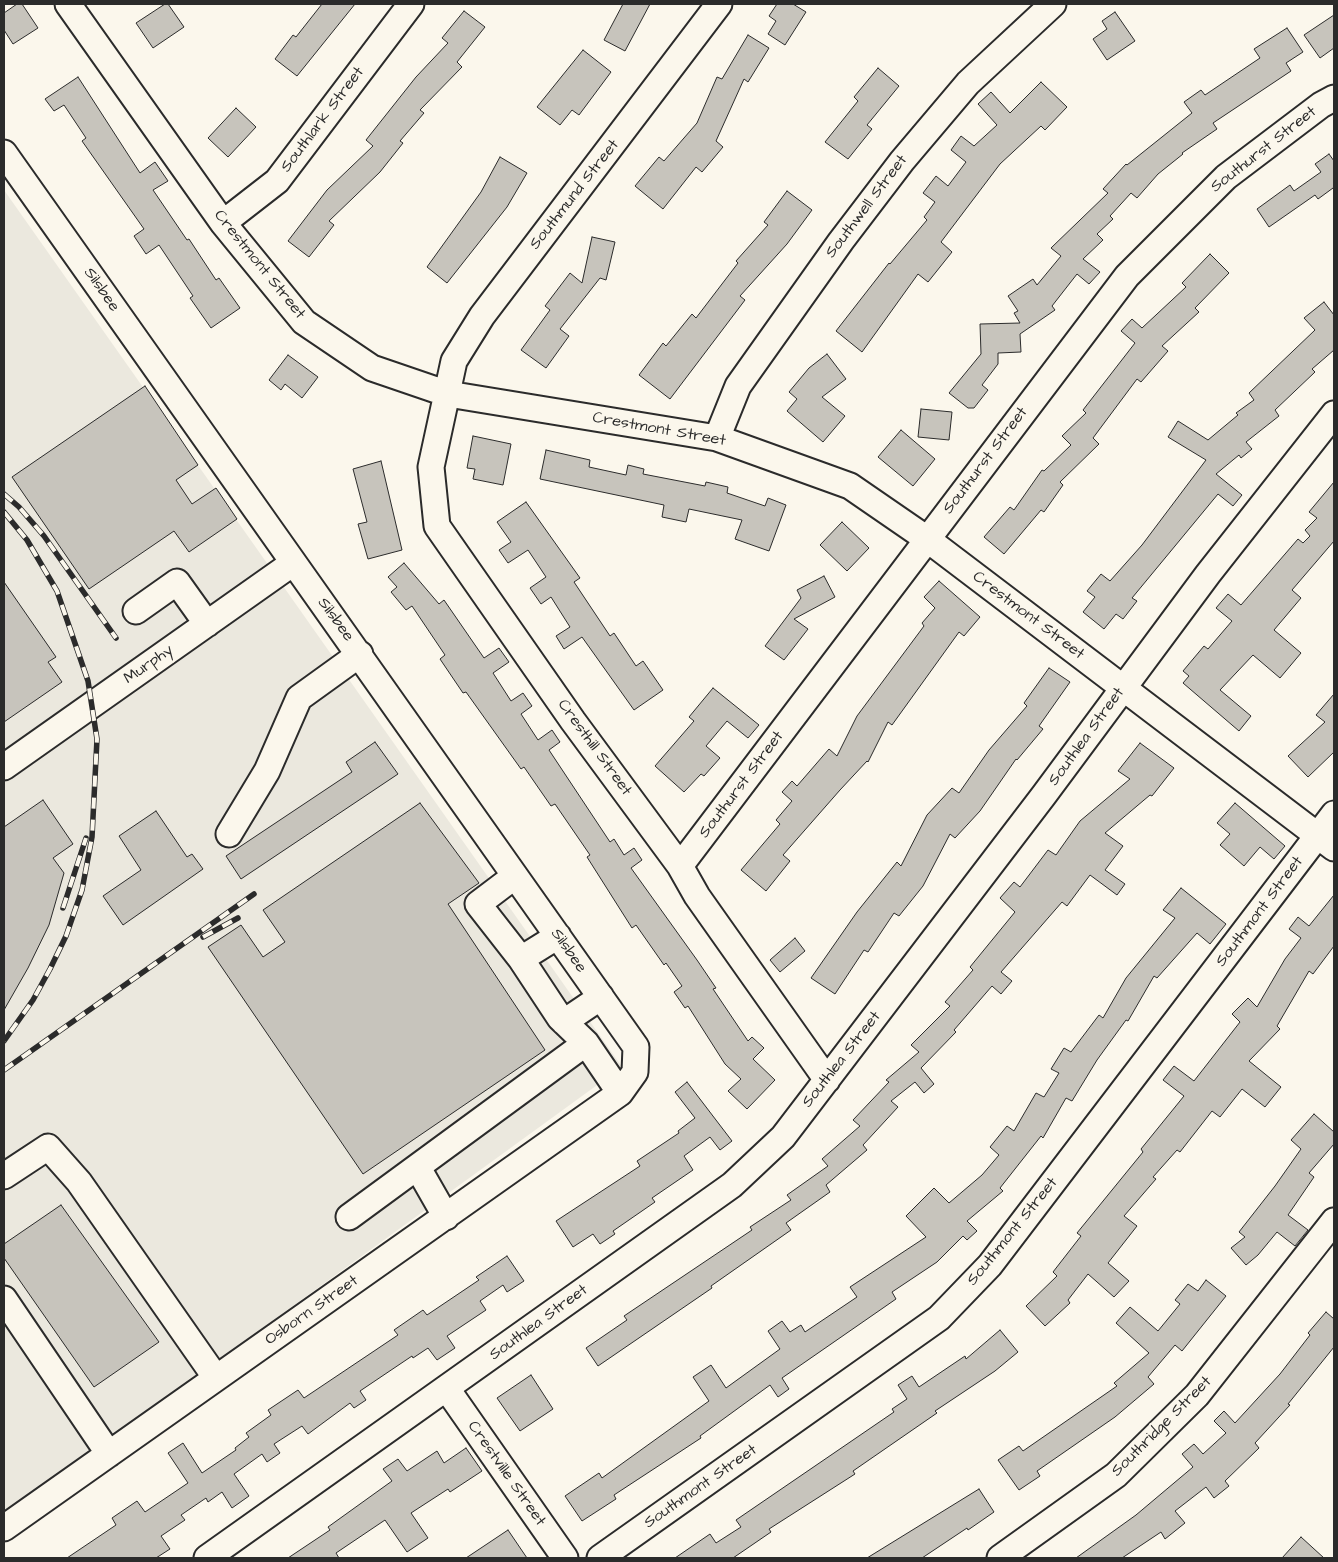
<!DOCTYPE html>
<style>
body{margin:0}
#map{position:relative;width:1338px;height:1562px;overflow:hidden;background:#fbf7ec;font-family:"Architects Daughter",sans-serif}
canvas{display:block}
.frame{position:absolute;inset:0;border:5px solid #2b2b2b;pointer-events:none}
</style>
<div id="map">
<canvas width="1338" height="1562"></canvas>
<div class="frame"></div>
</div>
<script>
const g = document.querySelector('canvas').getContext('2d');
g.lineJoin = 'round';
function fillPath(path, color) {
  g.fillStyle = color;
  g.fill(path, 'evenodd');
}
function poly(rows) {
  const path = new Path2D();
  for (const r of rows) {
    path.moveTo(r[0], r[1]);
    for (let i = 2; i < r.length; i += 2) path.lineTo(r[i], r[i + 1]);
  }
  return path;
}
function trace(path, color, width, dash) {
  g.strokeStyle = color;
  g.lineWidth = width;
  g.lineCap = dash ? 'butt' : 'round';
  g.setLineDash(dash || []);
  g.stroke(path);
}
function label(font, color, halo, rows, align = 'center') {
  g.font = font + ' "Architects Daughter",sans-serif';
  g.lineWidth = 4;
  g.setLineDash([]);
  g.textBaseline = 'middle';
  g.strokeStyle = halo;
  g.fillStyle = color;
  for (const [text, x, y, turn = 0] of rows) {
    g.save();
    g.translate(x, y);
    g.rotate((+turn || 0) * Math.PI / 180);
    g.textAlign = isNaN(turn) ? turn : align;
    if (halo) g.strokeText(text, 0, 0);
    g.fillText(text, 0, 0);
    g.restore();
  }
}
fillPath(poly([
 [4,190,622,1067,4,1516]
]), '#ebe8de');
const building = poly([
 [17,4,22,4,38,28,13,44,4,30,4,13,17,4],
 [165,4,168,4,184,27,153,48,136,23,165,4],
 [322,4,355,4,297,76,275,59,293,35,296,37,322,4],
 [623,4,650,4,625,51,604,40,623,4],
 [777,4,793,4,806,12,785,45,768,34,776,21,769,16,777,4],
 [464,11,485,27,457,62,462,67,420,110,424,113,400,141,403,143,380,172,329,221,334,225,309,257,288,241,327,190,373,146,366,140,416,77,448,43,442,38,464,11],
 [1115,12,1135,41,1107,60,1093,39,1107,29,1102,21,1115,12],
 [1334,15,1334,48,1320,58,1304,35,1334,15],
 [1287,28,1303,52,1286,63,1291,71,1213,123,1217,129,1182,153,1183,154,1158,174,1137,198,1131,193,1110,216,1113,219,1097,234,1103,240,1083,259,1100,272,1089,284,1077,274,1052,306,1055,310,1020,334,1021,352,998,353,998,364,982,385,988,390,974,408,968,408,949,393,981,354,980,324,1020,323,1014,313,1018,311,1008,296,1033,279,1037,285,1061,256,1051,248,1108,193,1103,189,1126,164,1127,165,1192,113,1184,102,1201,90,1205,95,1260,58,1254,49,1287,28],
 [748,35,769,48,748,82,744,79,716,141,723,147,702,172,696,167,663,209,635,186,659,157,664,161,697,123,717,77,722,79,748,35],
 [583,50,611,72,579,115,572,110,560,125,537,107,583,50],
 [878,68,899,86,867,125,872,129,848,159,825,142,858,101,854,97,878,68],
 [78,77,140,173,155,162,168,181,153,190,187,240,189,239,216,280,219,278,240,308,211,328,190,298,193,296,159,245,146,254,134,236,144,229,82,141,86,138,64,105,54,111,45,99,78,77],
 [1041,82,1067,107,1045,130,1041,126,1000,164,941,242,952,252,928,282,918,274,862,352,836,331,889,263,890,264,927,220,924,217,935,202,923,193,936,176,948,186,966,162,951,150,961,136,974,146,997,125,978,104,991,92,1010,113,1041,82],
 [236,108,256,127,228,157,208,138,236,108],
 [1329,154,1334,161,1334,190,1333,188,1318,199,1315,195,1269,227,1257,209,1290,185,1294,191,1321,172,1315,164,1329,154],
 [500,157,527,173,507,207,447,283,427,267,481,192,500,157],
 [787,191,812,210,787,244,740,296,745,300,670,399,639,375,663,343,666,346,692,314,696,318,738,263,736,261,768,225,764,222,787,191],
 [592,237,615,242,606,280,600,278,560,329,569,336,546,368,521,350,550,310,545,306,570,273,582,283,592,237],
 [1210,254,1229,273,1195,308,1199,312,1162,346,1168,351,1141,382,1137,379,1093,438,1099,444,1060,482,1063,485,1044,512,1041,510,1004,554,984,537,1010,507,1014,510,1042,470,1044,471,1071,445,1062,436,1086,413,1083,410,1135,343,1121,331,1132,319,1142,328,1186,287,1182,283,1210,254],
 [1324,302,1334,315,1334,350,1312,369,1315,372,1275,410,1279,416,1246,442,1252,449,1241,458,1239,455,1216,474,1242,495,1233,506,1218,494,1132,598,1137,601,1123,619,1116,614,1104,629,1083,612,1095,597,1087,591,1101,574,1110,581,1142,545,1206,460,1168,437,1178,421,1208,440,1238,415,1236,413,1254,400,1249,393,1315,330,1304,318,1324,302],
 [827,354,846,379,822,397,845,416,823,442,787,411,797,399,789,392,809,368,827,354],
 [288,355,318,377,302,398,285,384,281,390,269,380,288,355],
 [145,386,198,465,176,480,192,504,216,488,237,519,189,552,174,531,89,589,12,477,145,386],
 [921,409,952,412,949,440,918,437,921,409],
 [901,430,935,459,913,486,878,457,901,430],
 [473,436,511,444,503,485,473,479,475,469,467,468,473,436],
 [546,450,590,460,589,467,626,475,628,465,644,469,643,474,705,486,706,482,728,487,727,493,765,506,768,498,786,505,769,551,735,539,742,520,689,509,686,522,662,517,664,505,540,479,546,450],
 [381,461,402,550,368,559,358,524,367,522,353,469,381,461],
 [1334,482,1334,541,1292,590,1301,598,1274,630,1301,653,1280,678,1253,655,1220,690,1251,716,1239,731,1183,683,1189,676,1183,671,1204,646,1208,649,1232,621,1216,608,1228,594,1241,605,1298,539,1303,543,1310,536,1305,530,1317,518,1309,512,1334,482],
 [526,502,580,578,574,582,610,636,614,633,636,666,643,661,663,690,634,710,582,637,564,649,556,636,570,627,551,597,541,604,530,588,546,577,528,550,508,563,499,550,511,542,497,522,526,502],
 [842,522,869,548,847,571,820,545,842,522],
 [404,563,439,604,444,600,484,658,499,648,509,662,493,673,511,701,523,693,532,706,521,714,538,740,552,730,560,742,549,750,610,842,614,839,624,855,634,848,642,860,631,868,697,960,716,988,713,989,748,1041,752,1037,764,1048,753,1059,775,1080,747,1109,728,1091,741,1079,725,1064,688,1006,685,1008,674,992,682,986,666,963,664,965,636,925,632,928,587,857,590,855,555,804,551,806,524,767,521,769,466,692,463,693,440,659,445,655,412,606,406,610,391,592,397,587,388,577,404,563],
 [824,576,835,597,794,619,808,629,784,660,765,646,801,598,797,590,824,576],
 [939,581,980,617,964,636,959,632,892,725,888,722,868,762,867,761,840,790,783,855,790,861,766,891,741,870,780,824,776,820,792,801,782,792,792,781,797,786,829,749,837,756,857,716,924,626,922,623,935,608,924,597,939,581],
 [4,582,56,657,48,662,62,682,4,722,4,582],
 [1049,668,1070,682,1039,726,1043,729,1017,760,1016,759,980,811,955,838,950,834,923,886,899,916,894,913,868,952,864,950,835,994,811,978,857,912,897,862,901,866,927,815,952,788,959,793,989,750,1027,706,1024,703,1049,668],
 [713,688,759,725,748,738,727,721,706,746,720,758,704,776,701,774,684,792,655,766,694,721,689,717,713,688],
 [1334,694,1334,752,1308,777,1288,756,1325,722,1316,715,1334,694],
 [375,742,398,774,241,879,226,856,352,772,346,762,375,742],
 [1140,743,1174,768,1152,796,1150,795,1105,833,1123,846,1105,870,1125,884,1117,895,1090,875,1067,906,1062,902,1001,972,1012,981,1001,994,992,986,954,1030,956,1032,921,1068,934,1084,924,1093,915,1082,891,1101,898,1107,863,1145,867,1150,826,1185,830,1192,786,1223,791,1230,711,1286,712,1288,598,1366,586,1348,627,1320,624,1316,752,1230,750,1227,791,1200,787,1195,828,1166,822,1159,860,1126,853,1120,889,1082,886,1080,919,1052,911,1045,950,1006,945,1002,973,970,970,967,1015,912,1000,898,1014,882,1020,887,1048,850,1056,855,1080,821,1130,779,1118,771,1140,743],
 [43,800,73,844,53,858,64,873,49,925,28,968,4,1010,4,827,43,800],
 [420,803,479,883,448,904,545,1050,363,1174,208,947,241,925,263,957,285,942,263,910,420,803],
 [1235,803,1285,846,1274,859,1260,847,1244,866,1220,845,1230,834,1217,823,1235,803],
 [156,811,187,857,192,854,203,869,123,925,103,896,141,870,119,836,156,811],
 [1181,888,1226,924,1210,944,1197,933,1157,978,1154,976,1128,1021,1126,1020,1097,1060,1072,1101,1066,1098,1043,1138,1041,1136,1000,1188,1003,1191,967,1221,977,1231,967,1240,963,1236,937,1262,892,1292,896,1299,782,1378,789,1389,778,1397,770,1385,700,1436,701,1438,614,1495,616,1499,582,1521,565,1496,599,1473,602,1478,709,1401,693,1377,711,1365,726,1388,780,1349,768,1331,782,1321,790,1332,801,1325,805,1332,857,1297,850,1287,926,1237,906,1216,934,1188,949,1203,982,1175,999,1155,990,1147,1007,1126,1014,1131,1036,1093,1044,1097,1059,1073,1051,1069,1064,1048,1071,1052,1099,1015,1103,1018,1126,978,1175,918,1163,910,1181,888],
 [1334,895,1334,946,1313,974,1309,971,1277,1026,1280,1029,1249,1061,1281,1087,1265,1107,1242,1089,1220,1117,1212,1111,1180,1152,1177,1150,1153,1177,1156,1179,1124,1216,1137,1226,1108,1263,1129,1281,1114,1297,1088,1274,1068,1300,1070,1303,1045,1326,1026,1306,1057,1276,1053,1272,1081,1236,1077,1233,1143,1152,1141,1149,1184,1096,1163,1080,1174,1066,1194,1081,1240,1022,1232,1014,1248,998,1257,1007,1285,959,1301,938,1289,929,1298,917,1309,926,1334,895],
 [795,938,805,951,780,972,770,960,795,938],
 [687,1082,732,1141,720,1150,710,1137,684,1156,693,1170,652,1198,655,1202,613,1231,615,1234,600,1244,593,1234,573,1247,556,1221,640,1166,637,1161,679,1133,678,1131,695,1118,675,1092,687,1082],
 [1314,1114,1334,1132,1334,1144,1309,1173,1314,1177,1288,1215,1308,1230,1295,1246,1277,1232,1258,1255,1246,1265,1231,1248,1245,1237,1239,1232,1275,1186,1301,1149,1291,1140,1314,1114],
 [61,1205,159,1342,94,1387,4,1258,4,1244,61,1205],
 [507,1256,524,1281,507,1292,503,1285,480,1301,486,1310,447,1336,455,1348,437,1360,428,1348,413,1358,412,1356,360,1391,366,1400,354,1408,350,1403,308,1434,302,1426,274,1444,280,1453,267,1462,262,1454,234,1474,249,1496,232,1508,222,1492,208,1502,206,1498,181,1515,185,1520,161,1536,170,1549,156,1558,67,1558,116,1525,112,1518,137,1501,145,1512,188,1483,168,1453,183,1443,202,1473,236,1450,235,1448,249,1437,246,1433,271,1415,268,1410,298,1390,304,1398,398,1335,394,1330,423,1310,427,1315,479,1280,476,1277,507,1256],
 [1206,1280,1226,1296,1182,1351,1175,1345,1148,1377,1154,1384,1115,1417,1037,1471,1040,1476,1019,1490,998,1460,1019,1446,1023,1451,1117,1386,1114,1383,1149,1353,1116,1323,1130,1307,1158,1331,1180,1304,1175,1300,1188,1284,1198,1291,1206,1280],
 [1326,1312,1334,1319,1334,1347,1288,1404,1290,1405,1255,1443,1259,1448,1225,1481,1229,1486,1214,1498,1206,1487,1175,1511,1185,1523,1165,1539,1161,1532,1122,1558,1076,1558,1136,1515,1193,1467,1182,1454,1194,1444,1203,1454,1226,1433,1214,1421,1224,1411,1235,1423,1280,1374,1310,1335,1308,1333,1326,1312],
 [1000,1330,1018,1352,995,1371,935,1411,937,1413,853,1471,855,1474,769,1529,771,1532,733,1558,675,1558,710,1534,716,1543,741,1527,736,1520,894,1412,892,1409,907,1399,898,1385,912,1376,919,1387,965,1356,966,1359,1000,1330],
 [531,1375,553,1409,520,1431,497,1398,531,1375],
 [466,1448,482,1471,450,1492,448,1489,411,1513,428,1538,407,1552,385,1520,336,1553,339,1558,288,1558,330,1530,328,1527,392,1481,383,1469,398,1459,407,1471,437,1451,444,1463,466,1448],
 [979,1489,994,1512,968,1530,967,1528,922,1558,867,1558,979,1489],
 [508,1530,527,1558,466,1558,508,1530],
 [1301,1537,1324,1558,1282,1558,1301,1537]
]);
fillPath(building, '#c7c4bc');
trace(building, '#2b2b2b', 1);
const minor = poly([
 [68,4,223,223,304,322,372,368,448,394,717,438,850,486,927,539,1334,848],
 [719,4,482,316,454,361,431,467,437,526,573,721,680,866,697,896,827,1080],
 [4,153,636,1047,635,1072,620,1093,4,1528],
 [223,223,277,181,411,4],
 [717,438,738,386,841,241,902,161,968,83,1053,4],
 [136,611,177,582,207,624],
 [4,767,293,563],
 [229,834,267,771,299,698,360,654],
 [680,866,1127,276,1226,177,1321,105,1334,98],
 [515,876,478,904,521,959,560,1018,586,1043,620,1093],
 [521,959,558,936],
 [564,1022,601,997],
 [418,1168,446,1217],
 [4,1176,48,1147,79,1182,216,1378],
 [349,1217,586,1043],
 [4,1299,109,1454],
 [447,1389,565,1558],
 [207,1558,732,1185,783,1137,1044,795,1208,574,1334,414],
 [600,1558,939,1318,990,1265,1334,814],
 [1000,1558,1116,1475,1197,1395,1334,1221]
]);
trace(minor, '#2b2b2b', 29);
trace(minor, '#fbf7ec', 25);
const rail = poly([
 [4,494,19,507,44,536,116,638],
 [4,512,27,540,57,591,88,681,97,739,92,837,82,890,66,936,50,969,33,1000,4,1041],
 [63,908,86,838],
 [203,937,238,918],
 [4,1070,254,894]
]);
trace(rail, '#2b2b2b', 5.5);
trace(rail, '#fbf7ec', 4, [11]);
label('16px', '#2b2b2b', '#fbf7ec', [
 ["Southlark Street",323,120,-53],
 ["Southurst Street",1264,150,-38],
 ["Southmund Street",575,195,-52],
 ["Southwell Street",867,207,-53],
 ["Crestmont Street",259,265,51],
 ["Silsbee",101,290,55],
 ["Crestmont Street",659,430,10],
 ["Southurst Street",986,461,-53],
 ["Crestmont Street",1028,616,37],
 ["Silsbee",335,620,54],
 ["Murphy",149,665,-35],
 ["Southlea Street",1087,737,-54],
 ["Cresthill Street",594,748,54],
 ["Southurst Street",742,785,-53],
 ["Southmont Street",1260,912,-53],
 ["Silsbee",568,951,55],
 ["Southlea Street",842,1060,-52],
 ["Southmont Street",1013,1232,-51],
 ["Osborn Street",312,1311,-35],
 ["Southlea Street",539,1323,-36],
 ["Southridge Street",1162,1427,-45],
 ["Crestville Street",506,1474,55],
 ["Southmont Street",701,1487,-35]
]);
</script>
